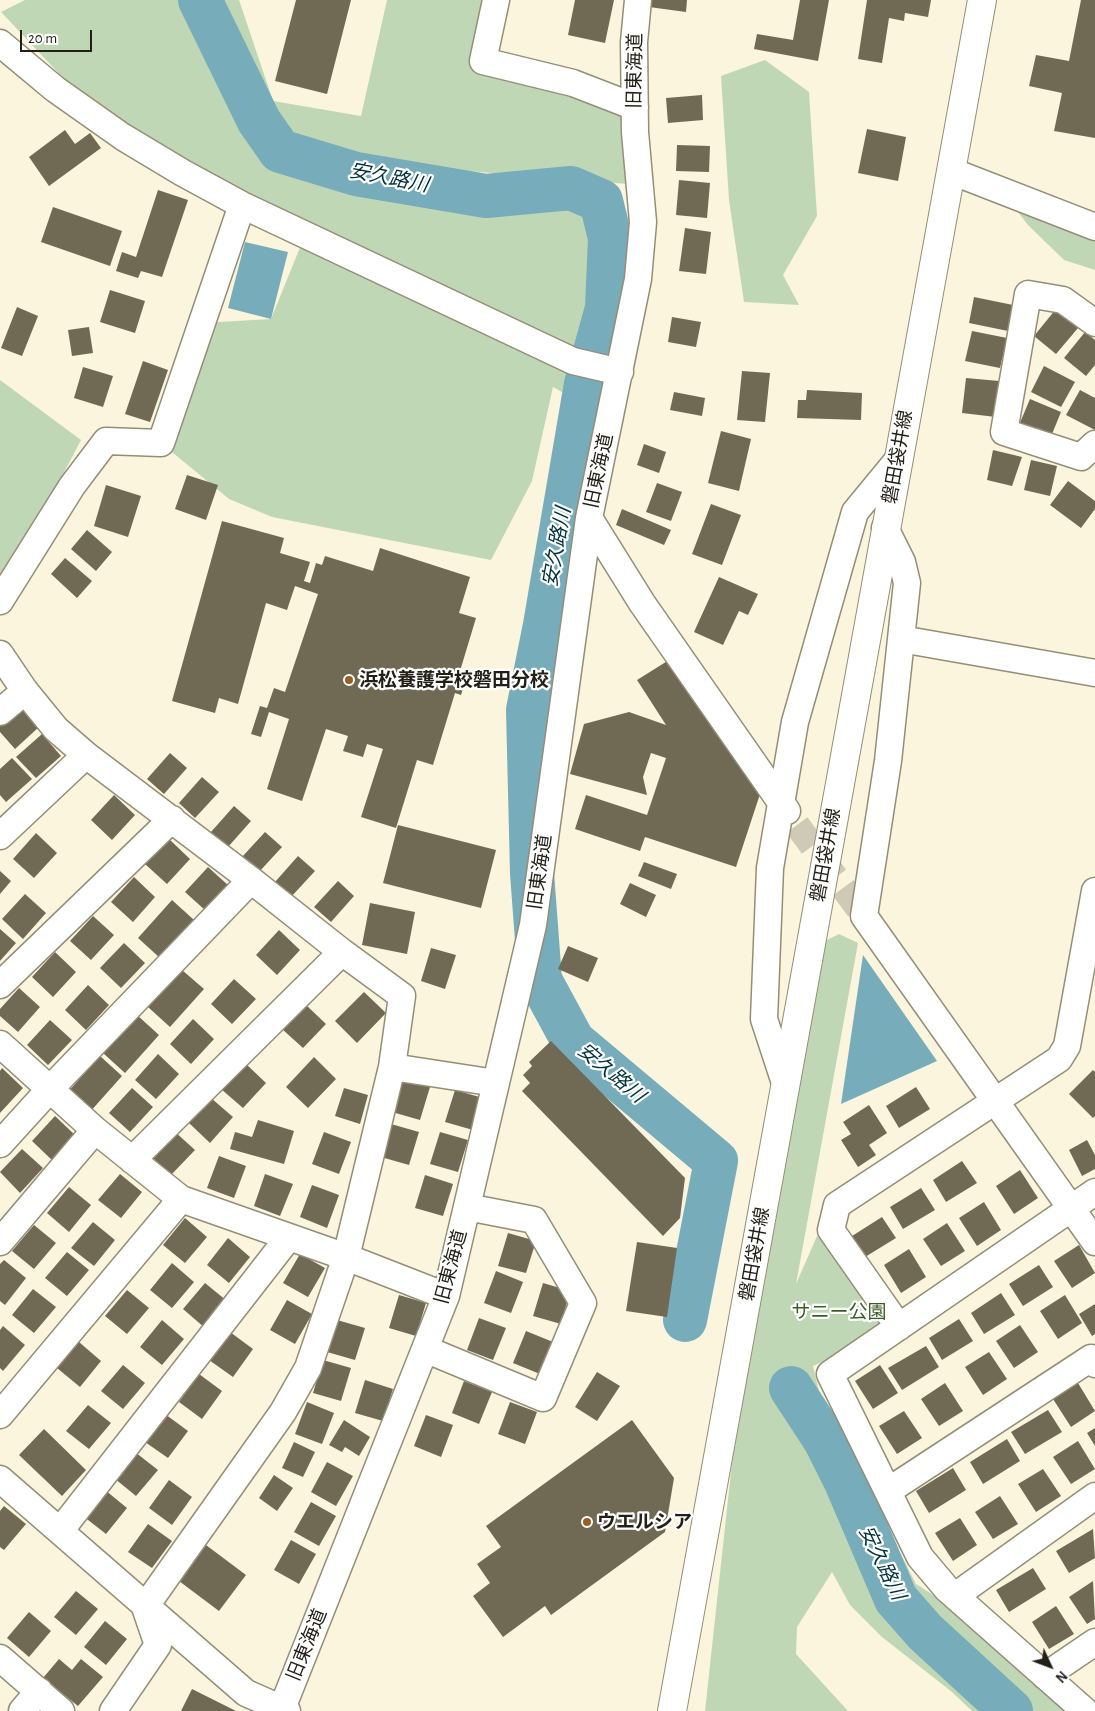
<!DOCTYPE html>
<meta charset="utf-8">
<style>
body{margin:0}
#map{position:relative;width:1095px;height:1711px;overflow:hidden;background:#fbf5dd;font-family:"Alegreya Sans",sans-serif}
canvas{display:block}
.north{position:absolute;left:1025px;top:1641px;width:50px;height:50px;-webkit-text-stroke:4px #fff;paint-order:stroke;rotate:133deg;font-size:14px;font-weight:700;line-height:20px;text-align:center;color:#211f16}
.north::after{content:'';display:block;margin:auto;width:18px;height:22px;background:#211f16;clip-path:polygon(50% 0,100% 100%,50% 72%,0 100%)}
.scale{position:absolute;left:20px;top:30px;width:72px;height:22px;box-sizing:border-box;border:2px solid #211f16;border-top:0;padding-left:6px;font-size:15px;line-height:18px;white-space:nowrap;color:#211f16;-webkit-text-stroke:4px #fff;paint-order:stroke}
</style>
<div id="map">
<canvas width="1095" height="1711"></canvas>
<div class="north">N</div>
<div class="scale">20 m</div>
</div>
<script>
const g = document.querySelector('canvas').getContext('2d');
g.lineJoin = 'round';
function fillPath(path, color) {
  g.fillStyle = color;
  g.fill(path, 'evenodd');
}
function poly(rows) {
  const path = new Path2D();
  for (const r of rows) {
    path.moveTo(r[0], r[1]);
    for (let i = 2; i < r.length; i += 2) path.lineTo(r[i], r[i + 1]);
  }
  return path;
}
function trace(path, color, width, dash) {
  g.strokeStyle = color;
  g.lineWidth = width;
  g.lineCap = dash ? 'butt' : 'round';
  g.setLineDash(dash || []);
  g.stroke(path);
}
function label(font, color, halo, rows, align = 'center') {
  g.font = font + ' "Alegreya Sans","Noto Sans JP",sans-serif';
  g.lineWidth = 4.5;
  g.setLineDash([]);
  g.textBaseline = 'middle';
  g.strokeStyle = halo;
  g.fillStyle = color;
  for (const [text, x, y, turn = 0] of rows) {
    g.save();
    g.translate(x, y);
    g.rotate((+turn || 0) * Math.PI / 180);
    g.textAlign = isNaN(turn) ? turn : align;
    if (halo) g.strokeText(text, 0, 0);
    g.fillText(text, 0, 0);
    g.restore();
  }
}
fillPath(poly([
 [25,0,239,0,273,101,361,116,387,0,487,0,476,64,635,111,640,185,418,167,571,188,606,223,602,326,564,393,553,387,532,481,491,560,272,517,229,499,161,443,202,323,271,319,303,240,242,205,66,81,1,12],
 [765,60,809,92,817,216,783,275,799,305,744,302,729,200,721,76],
 [1001,190,1095,227,1095,270,1064,260,1028,225],
 [0,380,81,440,0,595],
 [839,934,858,943,796,1284,821,1227,899,1327,813,1366,820,1395,916,1584,1004,1640,1084,1711,972,1711,952,1692,882,1637,850,1605,832,1572,797,1627,796,1654,848,1711,705,1711,755,1251,809,949]
]), '#c0d7b6');
fillPath(poly([
 [245,242,288,252,271,319,228,308],
 [863,955,937,1061,841,1104]
]), '#77acbb');
trace(poly([
 [200,0,259,121,280,151,356,174,486,196,571,188,601,201,610,238,607,308,586,384,545,625,528,710,532,873,540,980,573,1041,716,1161,685,1320],
 [791,1388,825,1440,846,1482,896,1599,925,1632,1011,1711]
]), '#77acbb', 44);
fillPath(poly([
 [296,0,351,0,327,94,275,81],
 [575,0,614,0,605,43,568,35],
 [649,0,687,0,686,12,649,7],
 [800,0,829,0,818,61,754,49,757,34,793,40],
 [867,0,931,0,928,17,905,13,904,21,889,18,882,63,858,59],
 [1081,0,1095,0,1095,138,1054,131,1062,93,1029,86,1036,55,1069,61],
 [702,95,703,120,668,123,666,98],
 [867,129,906,137,898,181,858,173],
 [65,130,75,144,90,133,101,148,49,186,29,157],
 [677,145,710,146,709,172,676,171],
 [679,180,710,183,707,218,676,215],
 [158,190,188,200,162,277,141,271,138,278,116,271,122,252,136,257],
 [53,207,122,231,110,266,41,242],
 [685,228,711,232,706,274,679,271],
 [110,290,145,301,135,333,100,322],
 [974,297,1013,305,1008,331,969,323],
 [17,307,38,316,22,356,1,348],
 [1056,309,1078,328,1056,354,1034,336],
 [672,317,701,322,696,347,668,342],
 [89,327,93,353,72,356,68,330],
 [972,331,1007,338,1000,368,965,361],
 [1085,332,1095,340,1095,365,1086,376,1064,358],
 [143,361,168,370,150,422,125,414],
 [1044,366,1075,382,1061,407,1031,392],
 [83,367,113,376,103,407,74,398],
 [742,371,770,373,765,422,737,420],
 [966,378,999,381,996,417,962,413],
 [807,390,862,393,861,420,797,418,798,400,806,400],
 [1080,390,1095,398,1095,430,1066,415],
 [674,392,705,398,702,416,670,410],
 [1030,399,1061,412,1050,439,1019,425],
 [721,431,751,439,739,491,708,483],
 [644,444,666,452,659,473,637,465],
 [993,450,1022,457,1012,486,987,480],
 [1031,460,1057,466,1050,496,1024,490],
 [187,475,218,485,206,520,175,509],
 [1068,481,1095,501,1095,509,1081,528,1050,505],
 [657,483,682,492,671,521,646,512],
 [106,485,141,496,128,537,94,526],
 [711,504,741,515,722,565,692,554],
 [622,509,671,530,664,545,616,525],
 [222,521,284,538,280,553,310,562,304,581,310,583,316,563,322,565,325,556,373,571,380,548,470,577,459,613,476,618,460,671,468,673,461,695,455,693,433,765,417,760,396,828,361,817,383,749,367,744,363,757,343,751,348,736,326,729,302,801,267,789,289,719,269,712,261,737,251,734,260,706,267,708,274,688,285,692,318,594,295,586,287,610,266,603,238,704,219,698,215,713,172,701],
 [87,530,112,552,96,571,71,549],
 [65,558,92,581,77,598,51,574],
 [719,577,758,594,748,615,739,611,723,645,694,632],
 [677,655,762,788,736,867,645,837,640,851,575,829,586,795,647,815,666,758,651,753,643,777,647,795,570,774,584,724,629,712,666,725,637,680],
 [23,706,40,726,15,749,0,732,0,726],
 [42,734,61,756,36,778,16,757],
 [170,753,187,768,164,794,147,779],
 [12,758,32,779,6,802,0,795,0,769],
 [202,777,219,792,195,818,179,803],
 [114,795,135,815,112,840,91,820],
 [234,806,251,821,228,847,211,832],
 [398,825,496,850,481,908,383,883],
 [265,832,282,847,259,872,242,857],
 [36,833,57,853,34,878,13,859],
 [169,839,190,859,167,884,145,864],
 [298,856,315,871,291,897,275,882],
 [644,862,677,874,671,889,638,876],
 [208,867,229,886,206,911,185,892],
 [0,871,11,881,0,894],
 [134,877,155,897,133,922,111,902],
 [338,881,354,896,331,922,314,907],
 [630,883,656,895,646,917,620,904],
 [25,894,46,913,23,939,2,919],
 [172,900,194,920,160,958,138,938],
 [370,903,415,912,407,954,362,945],
 [93,916,114,935,91,960,70,941],
 [0,929,16,943,0,961],
 [279,930,300,950,277,975,256,955],
 [124,943,145,963,121,988,100,968],
 [568,946,598,958,588,982,558,969],
 [431,948,456,955,445,989,421,981],
 [55,952,76,972,53,997,32,977],
 [182,970,204,989,170,1027,148,1007],
 [234,979,256,999,232,1024,211,1004],
 [88,985,109,1005,86,1030,65,1010],
 [19,988,40,1007,18,1032,0,1016,0,1009],
 [364,992,386,1013,357,1043,335,1021],
 [305,1004,326,1024,303,1048,282,1029],
 [137,1015,159,1035,125,1073,103,1053],
 [193,1019,214,1039,191,1064,170,1044],
 [50,1020,72,1040,48,1065,27,1045],
 [551,1041,685,1178,680,1218,663,1236,522,1091,530,1083,523,1075,532,1066,529,1062],
 [158,1054,179,1074,156,1099,135,1080],
 [100,1056,122,1076,89,1113,67,1093],
 [314,1057,336,1079,308,1108,286,1087],
 [245,1063,266,1083,243,1108,221,1089],
 [2,1068,23,1088,0,1113,0,1071],
 [1093,1070,1095,1072,1095,1116,1093,1118,1069,1094],
 [402,1079,430,1087,420,1120,392,1112],
 [916,1087,930,1109,899,1128,886,1106],
 [132,1088,153,1107,130,1132,109,1113],
 [344,1088,368,1095,360,1124,335,1116],
 [455,1090,483,1098,473,1130,445,1122],
 [211,1098,233,1117,210,1143,189,1123],
 [869,1105,887,1133,869,1145,876,1155,858,1167,841,1140,851,1134,843,1122],
 [55,1116,76,1136,53,1161,32,1141],
 [258,1120,294,1131,284,1164,230,1149,235,1132,252,1137],
 [391,1124,419,1132,409,1165,381,1157],
 [173,1130,195,1150,171,1175,150,1155],
 [324,1132,351,1142,339,1174,312,1164],
 [440,1132,468,1140,458,1172,430,1164],
 [1087,1140,1095,1155,1095,1169,1082,1176,1069,1150],
 [22,1149,43,1168,20,1193,0,1172],
 [219,1156,246,1166,234,1198,207,1188],
 [962,1161,977,1183,946,1202,933,1180],
 [1020,1170,1038,1198,1014,1214,996,1186],
 [120,1174,142,1192,121,1218,98,1200],
 [265,1174,293,1184,280,1216,254,1206],
 [425,1175,453,1184,443,1216,415,1208],
 [312,1185,339,1195,327,1228,300,1217],
 [69,1187,91,1205,69,1232,47,1213],
 [921,1188,935,1210,903,1229,890,1207],
 [984,1202,1001,1230,977,1246,959,1218],
 [882,1217,896,1238,865,1257,852,1236],
 [185,1218,207,1237,185,1263,163,1245],
 [93,1222,115,1240,94,1266,71,1248],
 [947,1223,965,1251,941,1266,923,1239],
 [34,1225,56,1243,34,1269,12,1251],
 [508,1233,536,1241,526,1273,498,1266],
 [228,1238,250,1257,229,1283,207,1265],
 [637,1242,677,1248,667,1317,626,1311],
 [1079,1245,1095,1273,1072,1288,1054,1261],
 [909,1249,926,1277,901,1293,884,1265],
 [67,1252,89,1270,67,1296,45,1278],
 [300,1254,325,1268,308,1297,283,1283],
 [4,1260,26,1278,5,1305,0,1301,0,1264],
 [172,1263,194,1282,172,1308,150,1290],
 [1039,1265,1053,1287,1023,1306,1009,1284],
 [496,1271,523,1282,511,1313,484,1303],
 [205,1283,227,1301,205,1328,183,1309],
 [543,1283,570,1291,561,1324,533,1316],
 [33,1289,56,1307,34,1333,12,1315],
 [127,1290,149,1308,127,1334,105,1316],
 [1001,1293,1015,1315,984,1334,971,1313],
 [399,1295,426,1303,416,1336,389,1328],
 [1065,1295,1082,1323,1058,1339,1040,1311],
 [287,1300,312,1314,295,1344,270,1330],
 [1095,1304,1095,1334,1092,1336,1079,1314],
 [479,1318,506,1328,493,1360,467,1350],
 [959,1319,973,1341,942,1360,929,1338],
 [162,1320,184,1339,162,1365,140,1347],
 [337,1320,365,1328,355,1360,327,1352],
 [1020,1325,1038,1352,1014,1368,996,1341],
 [3,1326,25,1345,3,1371,0,1368,0,1330],
 [526,1331,553,1342,540,1374,513,1363],
 [230,1332,253,1349,233,1377,209,1360],
 [79,1342,101,1361,80,1387,57,1368],
 [926,1346,939,1367,902,1390,888,1368],
 [989,1352,1007,1379,983,1395,965,1367],
 [323,1360,351,1368,341,1401,313,1393],
 [123,1365,145,1383,123,1409,101,1391],
 [880,1365,898,1393,873,1409,855,1381],
 [597,1372,620,1386,597,1421,575,1407],
 [199,1374,222,1391,202,1419,179,1402],
 [365,1380,393,1389,383,1421,355,1413],
 [464,1381,492,1392,479,1424,452,1413],
 [945,1383,963,1411,939,1426,921,1399],
 [1078,1383,1095,1411,1071,1427,1053,1399],
 [307,1402,334,1413,322,1444,295,1434],
 [510,1402,537,1412,525,1444,498,1434],
 [88,1405,111,1423,89,1449,66,1431],
 [1048,1410,1062,1432,1025,1454,1011,1432],
 [904,1411,922,1438,897,1454,879,1426],
 [165,1414,188,1431,168,1458,145,1442],
 [426,1415,453,1425,441,1457,414,1446],
 [344,1420,370,1437,359,1456,345,1447,342,1452,329,1445],
 [632,1420,674,1478,665,1532,551,1615,545,1606,503,1637,473,1596,490,1583,477,1564,501,1547,486,1526],
 [1095,1428,1095,1446,1087,1433],
 [44,1429,86,1470,62,1496,19,1455],
 [1007,1439,1020,1461,983,1484,970,1462],
 [1078,1441,1095,1469,1071,1484,1053,1457],
 [294,1442,315,1452,303,1477,282,1468],
 [135,1452,158,1470,136,1496,114,1478],
 [327,1462,353,1476,336,1506,311,1492],
 [953,1468,966,1490,929,1513,916,1491],
 [1043,1469,1061,1496,1036,1512,1018,1484],
 [274,1475,293,1488,277,1511,259,1498],
 [169,1480,192,1497,172,1525,149,1508],
 [105,1490,127,1508,106,1534,83,1516],
 [1000,1496,1018,1524,993,1539,975,1512],
 [311,1502,336,1516,319,1546,294,1532],
 [4,1506,26,1524,4,1550,0,1547,0,1511],
 [960,1518,977,1545,953,1561,935,1533],
 [148,1524,172,1541,152,1568,128,1552],
 [1093,1529,1095,1558,1069,1573,1056,1551],
 [291,1540,316,1554,299,1584,274,1570],
 [206,1545,246,1575,219,1611,179,1581],
 [1033,1568,1046,1589,1009,1612,996,1590],
 [1093,1581,1095,1619,1087,1624,1069,1597],
 [76,1591,98,1609,76,1635,54,1617],
 [1056,1606,1074,1634,1049,1649,1032,1622],
 [29,1612,51,1631,29,1657,7,1638],
 [105,1621,127,1639,106,1665,84,1647],
 [59,1659,72,1670,81,1659,103,1677,78,1706,43,1678],
 [192,1689,236,1711,181,1711]
]), '#706a55');
trace(poly([
 [797,825,864,916]
]), '#cfcab5', 26, [26, 13]);
const minor = poly([
 [496,0,483,61,573,83,635,107],
 [0,43,55,89,123,137,183,173,242,205,573,361,620,372],
 [951,171,1095,227],
 [1095,323,1063,300,1028,294,1004,432,1081,457,1095,444],
 [589,518,642,603,787,811],
 [885,528,902,562,907,583,888,761,864,916,1095,1242],
 [0,601,72,486,106,441,161,443,242,205],
 [901,639,1095,673],
 [0,654,25,691,56,729,86,755,251,880,342,952,402,996,392,1067,346,1257,308,1368,283,1412,145,1607,158,1645,113,1711],
 [0,712,25,691],
 [0,836,86,755],
 [0,985,172,819],
 [0,1044,95,1130,181,1199,346,1257,446,1296],
 [392,1067,496,1083],
 [785,1083,764,1019,770,868,795,722,855,512,897,461],
 [0,1144,50,1089,251,880],
 [132,1160,342,952],
 [0,1242,95,1130],
 [899,1327,831,1230,837,1205,1059,1059,1067,1046,1095,891],
 [425,1349,543,1398,583,1303,534,1220,467,1207],
 [0,1415,181,1199],
 [0,1479,246,1693,287,1711],
 [888,1491,1091,1358,1095,1364],
 [60,1531,289,1237],
 [955,1596,1095,1496],
 [0,1658,61,1711],
 [1045,1676,1095,1642],
 [22,1711,39,1691],
 [281,1711,446,1296,533,925,589,518,638,279,643,222,635,132,634,42,638,0],
 [1085,1711,947,1589,920,1557,830,1374,1095,1192]
]);
const major = poly([
 [672,1711,982,0]
]);
trace(minor, '#948e78', 29);
trace(major, '#948e78', 30);
trace(minor, '#fff', 26);
trace(major, '#fff', 28);
for (const [x, y, r, color] of [
 [349,680,5,"#9c5e24"],
 [587,1522,5,"#9c5e24"]
]) {
  const dot = new Path2D();
  dot.arc(x, y, r, 0, 2 * Math.PI);
  g.fillStyle = color;
  g.fill(dot);
  trace(dot, '#fff', 2);
}
label('19px', '#211f16', '#fff', [
 ["旧東海道",635,71,-89],
 ["磐田袋井線",898,457,-80],
 ["旧東海道",599,471,-78],
 ["磐田袋井線",826,855,-80],
 ["旧東海道",540,872,-82],
 ["磐田袋井線",755,1254,-80],
 ["旧東海道",451,1267,-75],
 ["旧東海道",307,1645,-68]
]);
label('bold 19px', '#211f16', '#fff', [
 ["浜松養護学校磐田分校",359,680],
 ["ウエルシア",597,1522]
], 'left');
label('19px', '#3a5d27', '#fff', [
 ["サニー公園",839,1312]
]);
label('italic 20px', '#00323d', '#fff', [
 ["安久路川",389,178,11],
 ["安久路川",557,547,-80],
 ["安久路川",611,1073,40],
 ["安久路川",882,1563,64]
]);
</script>
